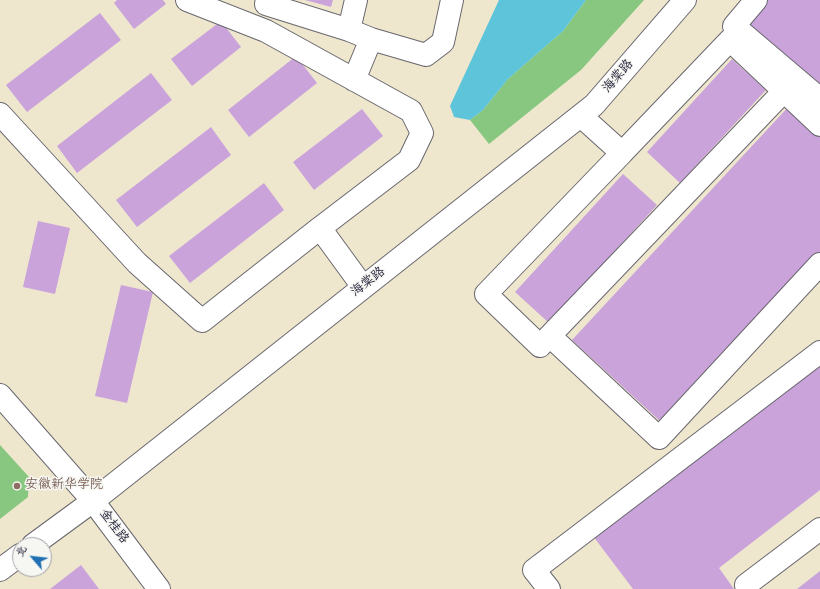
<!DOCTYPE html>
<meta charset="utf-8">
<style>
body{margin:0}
#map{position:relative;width:820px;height:589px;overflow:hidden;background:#eee7ce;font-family:"Gochi Hand","LXGW WenKai TC",sans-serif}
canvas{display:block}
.north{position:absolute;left:12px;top:537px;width:40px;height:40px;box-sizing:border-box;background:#f6f6f2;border:1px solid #a1a1a9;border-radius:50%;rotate:298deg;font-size:11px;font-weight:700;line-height:16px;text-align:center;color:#22223b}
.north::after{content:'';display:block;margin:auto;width:14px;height:18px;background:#1f6fb2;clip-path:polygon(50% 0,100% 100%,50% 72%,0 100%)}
</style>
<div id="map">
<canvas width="820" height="589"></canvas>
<div class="north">北</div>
</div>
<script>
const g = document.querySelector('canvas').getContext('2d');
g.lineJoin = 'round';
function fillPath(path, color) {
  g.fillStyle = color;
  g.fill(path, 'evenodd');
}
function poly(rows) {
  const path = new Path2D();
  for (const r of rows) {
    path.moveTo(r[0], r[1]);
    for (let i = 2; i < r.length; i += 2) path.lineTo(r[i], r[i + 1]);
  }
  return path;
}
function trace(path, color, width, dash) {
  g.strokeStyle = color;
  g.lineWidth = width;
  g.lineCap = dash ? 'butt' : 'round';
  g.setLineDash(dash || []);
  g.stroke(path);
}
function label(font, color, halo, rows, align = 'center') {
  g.font = font + ' "Gochi Hand","LXGW WenKai TC",sans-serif';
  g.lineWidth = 3;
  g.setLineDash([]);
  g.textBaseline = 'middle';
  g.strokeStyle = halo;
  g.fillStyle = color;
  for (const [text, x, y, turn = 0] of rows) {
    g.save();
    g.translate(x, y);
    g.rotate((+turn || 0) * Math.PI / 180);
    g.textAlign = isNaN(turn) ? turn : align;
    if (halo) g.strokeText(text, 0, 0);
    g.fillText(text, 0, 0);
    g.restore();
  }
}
fillPath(poly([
 [586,0,644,0,581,70,489,144,470,120,483,110,508,79,563,31],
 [0,445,29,477,28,497,0,519]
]), '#87c77f');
fillPath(poly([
 [499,0,586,0,563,31,508,79,483,110,470,120,454,117,450,106]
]), '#5dc4da');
fillPath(poly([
 [117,0,163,0,166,4,134,29,114,3],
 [305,0,333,0,331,7],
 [765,0,820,0,820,86,746,24],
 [100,13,121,40,27,112,6,85],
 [221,21,241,47,192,86,171,59],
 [296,56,317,83,249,137,228,110],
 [732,59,766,90,680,183,647,152],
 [151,73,172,100,77,173,57,146],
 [790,105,820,134,820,253,662,423,572,340],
 [362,109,383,136,314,190,293,162],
 [211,127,231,155,137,227,116,200],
 [623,174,657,205,549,323,515,292],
 [264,183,284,210,190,283,169,256],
 [38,221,70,228,55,294,23,287],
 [121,285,153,292,127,403,95,396],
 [820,362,820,490,719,568,734,589,633,589,593,536],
 [81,565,99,589,50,589],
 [820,571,820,589,797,589]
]), '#caa3db');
const minor = poly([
 [187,0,266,31,411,111,422,133,409,160,320,228,363,287],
 [267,0,266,4,349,30],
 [756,0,734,26,820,99],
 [371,39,426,55,443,42,452,0],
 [354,80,371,39,349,30,356,0],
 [784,91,820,125],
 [0,114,137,263,202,321,320,228],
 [581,116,622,153,486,294,540,346,784,91,730,40,622,153],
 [550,336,659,438,820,264],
 [0,395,93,501,159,589],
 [33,545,93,501,594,105,685,0],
 [0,570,20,555],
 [746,585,820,529],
 [549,589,534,570,820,352]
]);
trace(minor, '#69676e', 24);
trace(minor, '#fff', 22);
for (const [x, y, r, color] of [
 [17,486,4,"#8d6e63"]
]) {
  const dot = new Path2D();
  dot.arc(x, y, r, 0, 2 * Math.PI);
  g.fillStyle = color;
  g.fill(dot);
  trace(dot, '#f6f6f2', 1.5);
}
label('13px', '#22223b', '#f6f6f2', [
 ["海棠路",619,77,-49],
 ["海棠路",369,283,-38],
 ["金桂路",113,527,53]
]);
label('13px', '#785e54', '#f6f6f2', [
 ["安徽新华学院",25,486]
], 'left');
</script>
